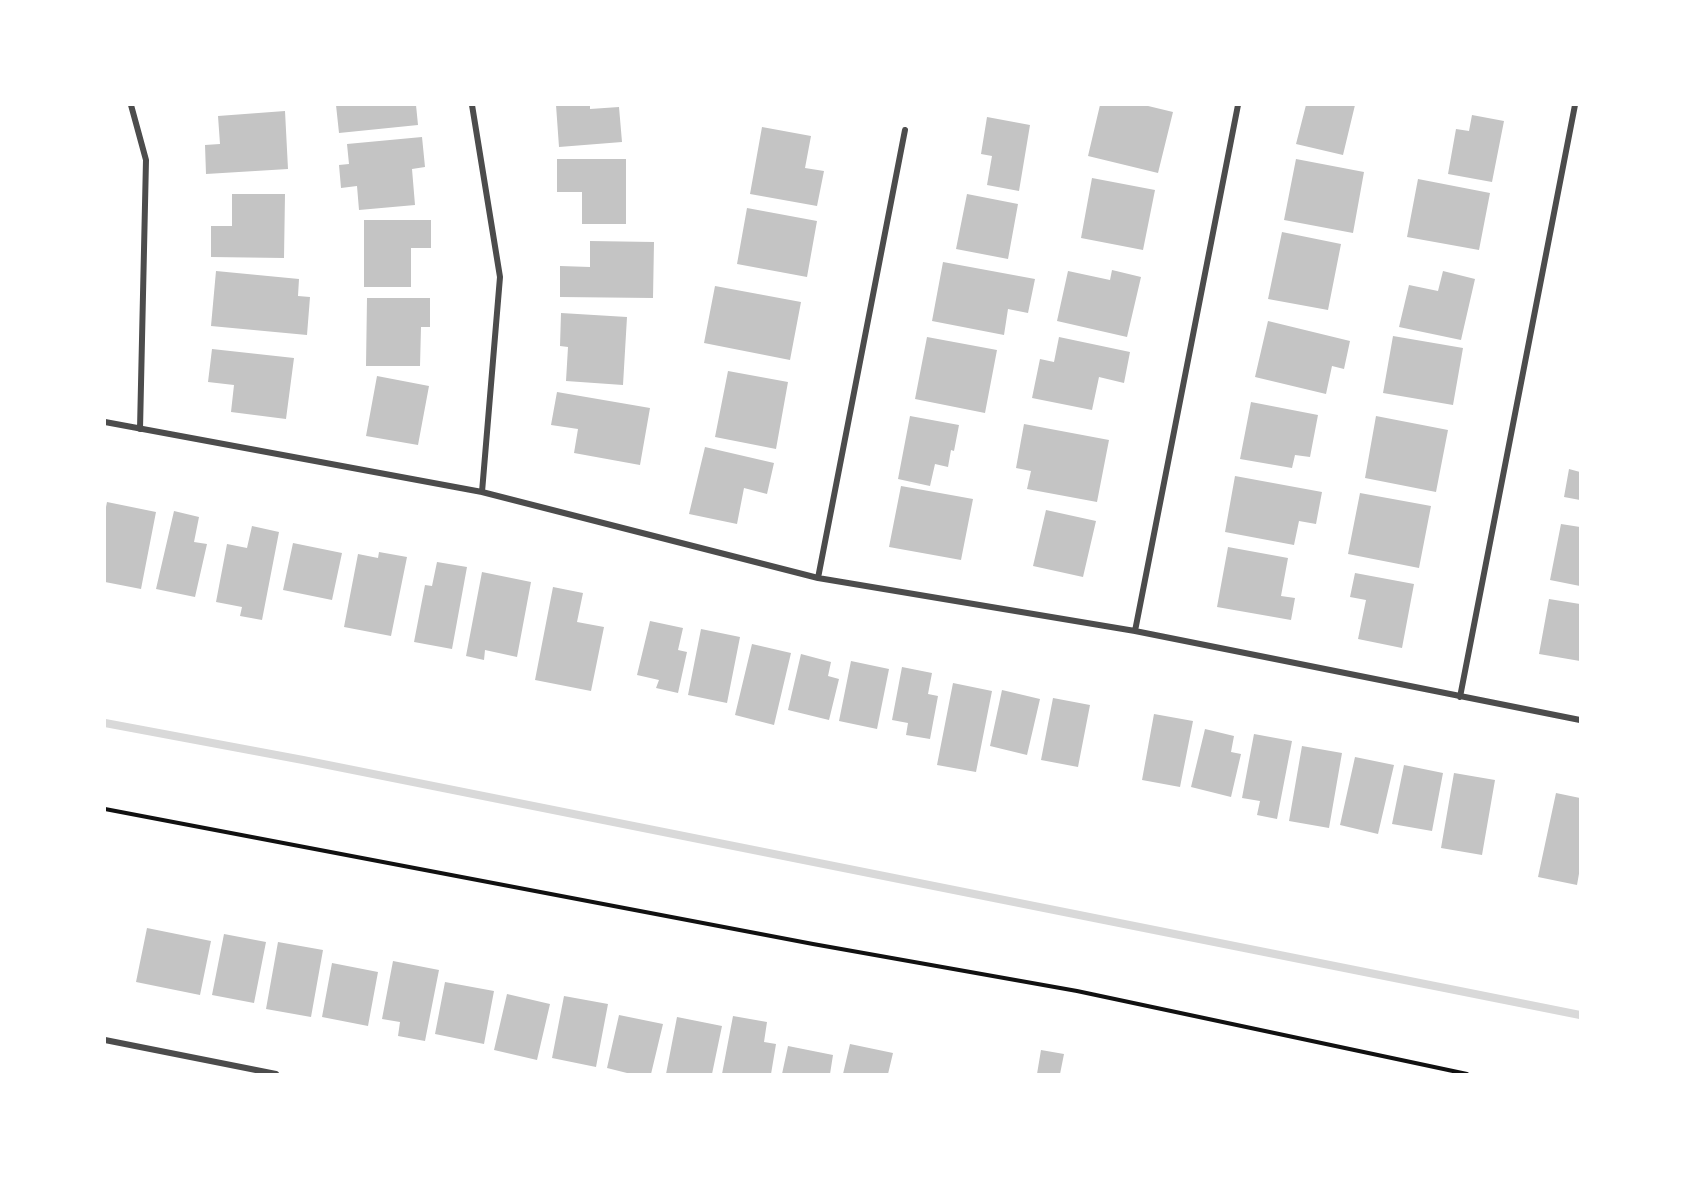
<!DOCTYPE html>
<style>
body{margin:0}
#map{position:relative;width:1685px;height:1179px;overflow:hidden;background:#fff;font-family:"Titillium Web",sans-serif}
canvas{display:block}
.frame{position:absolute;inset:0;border:106px solid #fff;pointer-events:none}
</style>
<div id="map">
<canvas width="1685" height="1179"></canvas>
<div class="frame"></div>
</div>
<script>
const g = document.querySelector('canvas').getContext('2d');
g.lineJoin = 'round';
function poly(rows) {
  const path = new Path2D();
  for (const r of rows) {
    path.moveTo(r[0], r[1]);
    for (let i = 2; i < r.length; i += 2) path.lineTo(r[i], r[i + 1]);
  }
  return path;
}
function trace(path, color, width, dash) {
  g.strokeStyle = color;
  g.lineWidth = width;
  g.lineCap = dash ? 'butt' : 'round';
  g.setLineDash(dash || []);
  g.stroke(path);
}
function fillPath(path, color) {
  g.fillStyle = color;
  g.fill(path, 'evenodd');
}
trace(poly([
 [105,723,303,760,1580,1015]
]), '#d9d9d9', 8);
fillPath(poly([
 [336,105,416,105,418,125,339,133],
 [556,105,590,105,590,109,619,107,622,142,559,147],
 [1100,105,1144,105,1173,112,1158,173,1088,156],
 [1306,105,1355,105,1343,155,1296,144],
 [285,111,288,169,206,174,205,145,220,144,218,116],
 [1472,115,1504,121,1492,182,1448,174,1456,129,1469,131],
 [987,117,1030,125,1019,191,987,185,992,156,981,154],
 [762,127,811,136,805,168,824,171,817,206,750,194],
 [422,137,425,167,412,169,415,205,359,210,357,186,341,188,339,165,349,164,347,144],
 [557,159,626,159,626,224,582,224,582,192,557,192],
 [1296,159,1364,172,1353,233,1284,220],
 [1092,178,1155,190,1143,250,1081,238],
 [1418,179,1490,193,1479,250,1407,237],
 [232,194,285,194,284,258,211,257,211,226,232,226],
 [967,194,1018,204,1008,259,956,249],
 [747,208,817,221,807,277,737,264],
 [364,220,431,220,431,248,411,248,411,287,364,287],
 [1282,232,1341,244,1328,310,1268,299],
 [590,241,654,242,653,298,560,297,560,266,590,267],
 [943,262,1035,279,1028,313,1008,309,1004,335,932,321],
 [1112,270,1141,277,1127,337,1057,321,1068,271,1110,280],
 [216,271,299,279,298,296,310,297,307,335,211,326],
 [1443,271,1475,279,1461,340,1399,327,1409,285,1438,291],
 [715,286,801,302,790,360,704,343],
 [367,298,430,298,430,327,421,327,420,366,366,366],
 [561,313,627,317,623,385,566,381,568,347,560,346],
 [1268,321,1350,341,1344,369,1332,366,1326,394,1255,377],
 [1393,336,1463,348,1453,405,1383,393],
 [927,337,997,350,985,413,915,399],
 [1059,337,1130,352,1124,383,1099,377,1092,410,1032,398,1040,359,1054,362],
 [212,349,294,358,286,419,231,412,234,385,208,382],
 [728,371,788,382,776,449,715,437],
 [377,376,429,386,418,445,366,436],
 [557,392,650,408,640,465,574,453,578,429,551,425],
 [1251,402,1318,415,1310,457,1295,455,1292,468,1240,459],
 [910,416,959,425,954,451,951,450,948,467,935,464,930,486,898,479],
 [1376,416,1448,430,1436,492,1365,478],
 [1024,424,1109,440,1097,502,1027,489,1031,471,1016,468],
 [705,447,774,463,767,494,744,488,737,524,689,514],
 [1569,469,1580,472,1580,500,1564,497],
 [1235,476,1322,492,1316,524,1299,521,1294,545,1225,532],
 [901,486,973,499,961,560,889,547],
 [1360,493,1431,506,1419,568,1348,554],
 [107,502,156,512,141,589,105,582,105,512],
 [1046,510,1096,521,1083,577,1033,566],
 [174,511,199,517,194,542,207,544,195,597,156,589],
 [1561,524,1580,527,1580,586,1550,580],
 [252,526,279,532,262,620,240,616,242,607,216,602,227,544,247,548],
 [293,543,342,553,332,600,283,590],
 [1228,547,1288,558,1281,596,1295,598,1291,620,1217,607],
 [379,552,407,557,391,636,344,627,358,554,378,558],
 [437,562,467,567,452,649,414,642,425,585,432,586],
 [482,572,531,582,517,657,485,650,484,660,466,656],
 [1355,573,1414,584,1402,648,1358,639,1366,600,1350,597],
 [553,587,583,593,577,622,604,627,591,691,535,680],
 [1549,599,1580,604,1580,661,1539,654],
 [650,621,683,628,678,650,687,652,678,693,656,688,659,680,637,675],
 [701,629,740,637,727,703,688,695],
 [752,644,791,653,774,725,735,715],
 [801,654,831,662,828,676,839,679,829,720,788,710],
 [851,661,889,669,877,729,839,721],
 [902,667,932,673,928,694,938,696,930,739,906,735,908,723,892,720],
 [953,683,992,691,976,772,937,765],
 [1002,690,1040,699,1027,755,990,746],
 [1053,698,1090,705,1078,767,1041,760],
 [1154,714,1193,721,1180,787,1142,780],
 [1205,729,1234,736,1231,752,1241,754,1231,797,1191,787],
 [1254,734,1292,741,1277,819,1257,815,1260,801,1242,798],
 [1302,746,1342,753,1329,828,1289,821],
 [1355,757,1394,765,1378,834,1340,825],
 [1404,765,1443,773,1432,831,1392,824],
 [1454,773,1495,780,1482,855,1441,848],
 [1556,793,1580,798,1580,868,1577,885,1538,877],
 [147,928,211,941,200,995,136,982],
 [224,934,266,942,254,1003,212,995],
 [278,942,323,950,311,1017,266,1009],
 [393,961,439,970,425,1041,398,1036,400,1022,382,1019],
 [332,963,378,972,368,1026,322,1017],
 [445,982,494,991,484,1044,435,1034],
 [507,994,550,1004,537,1060,494,1050],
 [564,996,608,1004,596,1067,552,1058],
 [619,1015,663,1024,651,1074,631,1074,607,1068],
 [733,1016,767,1022,764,1042,776,1044,771,1074,722,1074],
 [677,1017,722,1026,712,1074,666,1074],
 [850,1044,893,1053,888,1074,843,1074],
 [788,1046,833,1055,830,1074,782,1074],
 [1041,1050,1064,1054,1060,1074,1037,1074]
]), '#c4c4c4');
trace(poly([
 [105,809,813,944,1077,991,1467,1074]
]), '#111', 4);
trace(poly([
 [131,105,146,160,140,429],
 [472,105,500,277,482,492],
 [105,422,482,492,818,578,1135,631,1580,720],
 [818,578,905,130],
 [1135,631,1238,105],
 [1460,697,1575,105],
 [105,1040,276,1074]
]), '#4c4c4c', 6);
</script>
